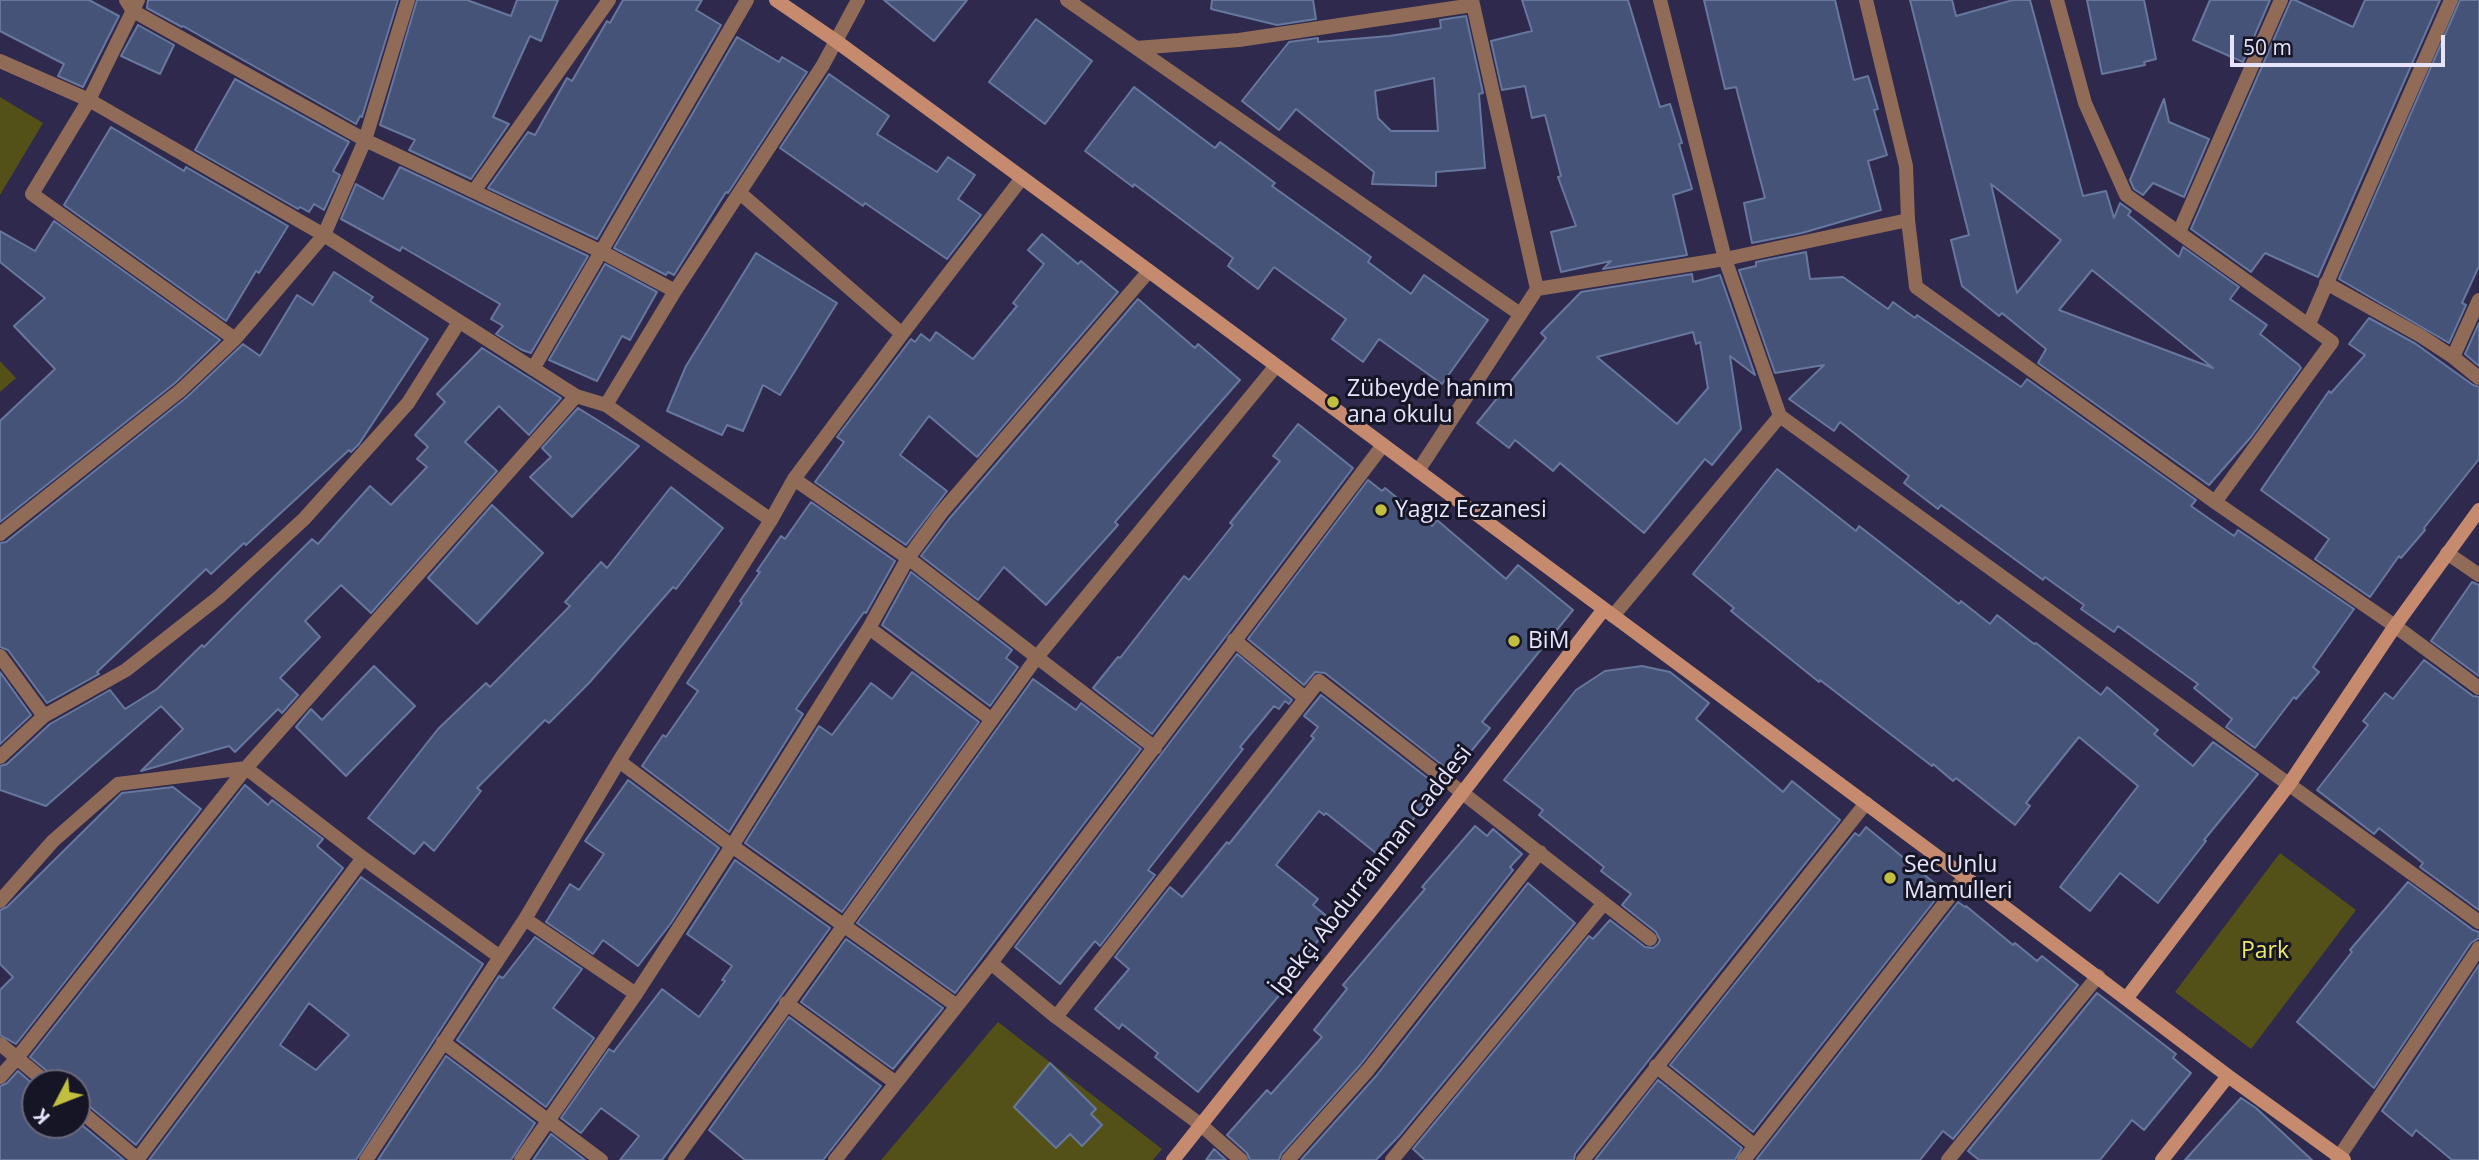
<!DOCTYPE html>
<meta charset="utf-8">
<style>
body{margin:0}
#map{position:relative;width:2479px;height:1160px;overflow:hidden;background:#2e294d;font-family:"Open Sans",sans-serif}
canvas{display:block}
.north{position:absolute;left:21px;top:1069px;width:70px;height:70px;box-sizing:border-box;background:#161525;border:2px solid #69687b;border-radius:50%;rotate:228deg;font-size:19px;font-weight:700;line-height:28px;text-align:center;color:#e5e4fc}
.north::after{content:'';display:block;margin:auto;width:24px;height:32px;background:#c1be40;clip-path:polygon(50% 0,100% 100%,50% 72%,0 100%)}
.scale{position:absolute;left:2230px;top:35px;width:215px;height:32px;box-sizing:border-box;border:4px solid #e5e4fc;border-top:0;padding-left:9px;font-size:21px;line-height:24px;white-space:nowrap;color:#e5e4fc;-webkit-text-stroke:5px #161525;paint-order:stroke}
</style>
<div id="map">
<canvas width="2479" height="1160"></canvas>
<div class="north">K</div>
<div class="scale">50 m</div>
</div>
<script>
const g = document.querySelector('canvas').getContext('2d');
g.lineJoin = 'round';
function fillPath(path, color) {
  g.fillStyle = color;
  g.fill(path, 'evenodd');
}
function poly(rows) {
  const path = new Path2D();
  for (const r of rows) {
    path.moveTo(r[0], r[1]);
    for (let i = 2; i < r.length; i += 2) path.lineTo(r[i], r[i + 1]);
  }
  return path;
}
function trace(path, color, width, dash) {
  g.strokeStyle = color;
  g.lineWidth = width;
  g.lineCap = dash ? 'butt' : 'round';
  g.setLineDash(dash || []);
  g.stroke(path);
}
function label(font, color, halo, rows, align = 'center') {
  g.font = font + ' "Open Sans",sans-serif';
  g.lineWidth = 6;
  g.setLineDash([]);
  g.textBaseline = 'middle';
  g.strokeStyle = halo;
  g.fillStyle = color;
  for (const [text, x, y, turn = 0] of rows) {
    g.save();
    g.translate(x, y);
    g.rotate((+turn || 0) * Math.PI / 180);
    g.textAlign = isNaN(turn) ? turn : align;
    if (halo) g.strokeText(text, 0, 0);
    g.fillText(text, 0, 0);
    g.restore();
  }
}
fillPath(poly([
 [0,97,43,123,0,195],
 [0,361,16,378,0,392],
 [2280,853,2356,910,2251,1049,2175,992],
 [998,1022,1162,1149,1153,1160,881,1160]
]), '#535117');
const building = poly([
 [0,0,89,0,119,16,83,87,58,76,64,64,0,31,0,0],
 [148,0,398,0,362,117,360,116,356,124,183,26,182,27,147,8,148,0],
 [417,0,467,0,511,16,517,0,558,0,541,41,530,36,493,117,509,124,471,179,409,150,415,140,380,125,417,0],
 [623,0,702,0,696,10,721,25,597,239,488,188,528,132,535,135,567,78,572,81,607,21,610,23,623,0],
 [884,0,967,0,934,41,884,0],
 [1212,0,1313,0,1316,19,1277,25,1211,9,1212,0],
 [1522,0,1628,0,1660,107,1670,104,1682,143,1679,144,1692,189,1673,195,1687,255,1603,269,1611,261,1561,272,1551,232,1576,226,1558,177,1561,176,1545,115,1532,118,1525,86,1502,90,1491,41,1532,31,1522,0],
 [1704,0,1835,0,1854,80,1868,76,1878,109,1874,110,1887,155,1868,161,1881,210,1802,233,1752,243,1744,203,1765,198,1736,87,1725,89,1704,0],
 [1910,0,1952,0,1956,16,2013,0,2030,0,2083,196,2106,191,2114,218,2120,203,2131,211,2128,215,2179,257,2183,247,2239,287,2230,299,2267,325,2260,334,2299,365,2301,368,2251,437,2209,485,2038,363,2046,349,2002,313,1999,316,1962,286,1951,240,1969,235,1910,0],
 [1991,184,2061,240,2017,293,1991,184],
 [2092,270,2213,368,2059,310,2092,270],
 [2087,0,2144,0,2156,59,2144,62,2145,65,2102,74,2087,0],
 [2210,0,2270,0,2243,62,2193,40,2210,0],
 [2291,0,2295,0,2353,27,2365,0,2440,0,2318,277,2265,253,2251,272,2191,229,2291,0],
 [2460,0,2479,0,2479,266,2462,303,2466,305,2449,343,2339,279,2460,0],
 [1466,16,1483,93,1479,94,1485,168,1436,172,1436,186,1372,184,1374,172,1296,109,1279,130,1242,101,1289,42,1318,38,1318,42,1389,36,1441,28,1440,20,1466,16],
 [1434,78,1438,131,1391,131,1378,118,1375,91,1434,78],
 [1036,19,1092,61,1045,124,989,82,1036,19],
 [138,25,174,45,160,74,121,56,138,25],
 [737,37,779,62,782,57,807,72,728,193,726,192,674,275,668,272,666,275,614,248,737,37],
 [829,74,889,116,877,134,937,172,948,157,975,175,958,199,981,215,947,259,865,203,863,206,780,148,829,74],
 [235,79,349,142,333,171,340,175,324,210,314,204,309,212,300,207,298,209,195,150,235,79],
 [1134,87,1215,148,1220,142,1275,183,1272,186,1371,257,1368,262,1411,294,1424,275,1488,320,1442,384,1379,339,1363,362,1332,339,1346,319,1274,267,1258,289,1228,266,1233,258,1134,184,1133,187,1085,151,1134,87],
 [2164,99,2169,122,2209,139,2184,197,2153,183,2143,195,2134,189,2130,180,2164,99],
 [111,127,184,171,186,167,288,226,259,273,256,271,226,321,64,205,111,127],
 [400,167,588,256,531,353,522,350,496,334,503,326,491,319,500,304,402,247,400,251,341,219,356,184,383,199,400,167],
 [54,221,220,340,175,383,0,522,0,421,55,369,14,326,45,298,0,262,0,231,35,251,54,221],
 [1042,234,1078,264,1081,261,1118,292,977,457,929,416,900,455,947,491,906,545,815,482,844,442,837,437,911,339,915,342,921,334,930,341,936,332,973,359,1017,306,1013,303,1044,264,1028,250,1042,234],
 [1806,252,1810,279,1843,277,1888,309,1893,302,1915,318,1917,315,2021,387,2027,379,2196,500,2191,506,2234,536,2238,530,2354,609,2313,667,2319,672,2296,699,2294,697,2255,748,2226,727,2232,719,2194,688,2198,684,2118,626,2114,632,2081,609,2084,605,2045,577,2043,580,1941,505,1938,509,1904,483,1909,476,1840,422,1834,431,1789,399,1824,365,1775,373,1739,270,1756,266,1756,262,1806,252],
 [756,253,837,303,780,395,763,385,743,431,727,425,722,435,667,411,686,366,756,253],
 [605,264,657,292,630,340,622,336,597,381,549,360,605,264],
 [334,272,373,297,370,301,428,339,359,444,351,452,349,450,246,545,244,543,211,574,206,569,97,672,99,674,47,703,8,650,0,647,0,543,6,542,187,397,243,344,260,356,297,295,313,305,334,272],
 [1692,274,1693,282,1720,275,1755,375,1730,356,1741,429,1712,465,1705,459,1644,533,1560,463,1553,471,1515,440,1509,448,1477,423,1546,338,1541,333,1581,292,1692,274],
 [1693,332,1696,344,1700,342,1708,388,1677,424,1597,357,1693,332],
 [1138,299,1195,348,1198,344,1240,380,1115,522,1118,525,1046,605,1004,567,978,600,921,556,949,519,1138,299],
 [2369,318,2416,344,2473,385,2479,387,2479,459,2424,528,2425,530,2401,558,2399,556,2370,597,2315,559,2329,539,2261,490,2329,391,2331,393,2365,355,2349,344,2369,318],
 [2479,323,2479,366,2465,354,2479,323],
 [482,348,561,398,529,435,499,406,465,442,497,471,371,613,341,585,305,621,320,637,280,678,298,695,282,713,278,709,235,752,229,746,141,771,183,729,161,706,46,806,0,790,0,766,7,764,50,724,110,690,125,709,157,689,202,645,204,647,312,539,318,544,370,486,391,505,427,467,417,459,428,447,415,435,445,402,437,394,482,348],
 [578,408,639,446,572,517,530,477,551,457,542,448,578,408],
 [1298,424,1353,468,1152,734,1093,688,1118,657,1120,658,1184,576,1189,580,1233,525,1230,523,1280,461,1273,456,1298,424],
 [1777,469,1856,531,1859,526,1959,604,1961,601,1990,624,1997,615,2034,644,2036,643,2101,695,2107,687,2158,730,2154,734,2193,766,2213,742,2258,774,2204,840,2206,841,2158,903,2120,873,2090,911,2060,887,2138,786,2079,737,2026,803,2030,806,2015,825,1956,778,1953,781,1933,764,1932,766,1820,680,1819,682,1731,611,1734,608,1693,574,1777,469],
 [1368,480,1382,491,1385,488,1432,526,1437,520,1506,579,1518,565,1573,610,1482,722,1490,728,1459,766,1457,765,1451,772,1325,673,1315,672,1304,685,1248,639,1368,480],
 [671,487,723,528,676,589,673,587,589,683,549,723,545,720,477,788,481,791,434,851,424,842,414,854,368,818,438,729,486,683,490,687,570,606,565,602,601,562,607,568,671,487],
 [811,502,895,561,866,613,864,612,796,709,803,714,729,832,642,766,663,735,666,737,698,691,687,683,742,603,740,601,760,572,757,571,781,536,785,539,811,502],
 [492,505,543,553,477,624,428,578,492,505],
 [911,572,1012,650,1006,658,1018,667,990,706,882,625,911,572],
 [2472,582,2479,585,2479,676,2431,641,2472,582],
 [1237,654,1292,700,1289,704,1285,701,1279,709,1274,706,1240,747,1243,749,1148,870,1155,875,1100,946,1095,941,1060,984,1015,947,1237,654],
 [2424,660,2473,696,2479,697,2479,910,2420,867,2423,863,2379,828,2374,834,2317,790,2368,725,2363,721,2385,693,2393,699,2424,660],
 [374,666,415,706,346,776,296,727,311,709,322,720,374,666],
 [1642,666,1670,672,1709,703,1696,719,1783,792,1792,781,1840,820,1648,1061,1575,1154,1574,1160,1425,1160,1413,1149,1589,936,1593,939,1610,920,1645,947,1653,948,1658,944,1660,940,1656,932,1622,905,1631,894,1601,871,1604,867,1539,815,1543,810,1504,780,1576,690,1605,671,1642,666],
 [0,672,31,715,0,744,0,672],
 [912,672,979,722,842,912,745,843,819,726,832,735,871,683,892,699,912,672],
 [1033,679,1076,710,1081,703,1141,749,955,993,857,923,1033,679],
 [1321,695,1439,787,1382,858,1326,813,1324,815,1319,811,1276,865,1318,899,1313,905,1334,922,1299,963,1303,967,1198,1092,1155,1057,1158,1053,1122,1024,1119,1029,1095,1009,1129,969,1115,957,1170,887,1182,897,1227,842,1229,844,1314,738,1311,736,1318,727,1304,716,1321,695],
 [628,780,719,848,671,923,638,966,603,940,593,954,546,922,570,884,579,890,604,854,585,841,628,780],
 [245,785,268,805,272,800,323,839,317,846,343,868,136,1145,83,1101,77,1099,77,1083,56,1083,53,1076,30,1057,245,785],
 [173,787,201,809,16,1044,0,1035,0,990,13,977,0,964,0,910,7,907,122,793,173,787],
 [1475,826,1487,836,1493,829,1522,854,1510,867,1513,870,1361,1064,1281,1154,1279,1160,1250,1160,1247,1153,1227,1135,1267,1090,1271,1094,1322,1037,1314,1030,1347,989,1343,985,1425,889,1422,887,1475,826],
 [1866,827,1943,890,1753,1132,1670,1065,1855,833,1859,836,1866,827],
 [735,860,830,928,662,1160,620,1160,639,1136,601,1108,581,1133,561,1118,609,1049,614,1052,615,1050,662,989,699,1017,725,981,722,980,732,966,687,934,735,860],
 [361,877,483,964,356,1160,149,1160,361,877],
 [309,1003,349,1035,316,1070,280,1045,309,1003],
 [2408,882,2473,930,2479,932,2479,938,2471,943,2374,1088,2297,1022,2352,952,2350,950,2408,882],
 [1528,883,1575,923,1399,1136,1376,1160,1301,1160,1376,1076,1528,883],
 [1958,902,1965,907,1966,906,2013,945,2015,943,2037,961,2042,956,2078,985,1953,1139,1943,1131,1920,1160,1756,1160,1958,902],
 [535,937,582,969,553,1008,594,1038,546,1107,457,1040,499,976,503,978,535,937],
 [846,939,943,1008,893,1069,801,1002,846,939],
 [2479,965,2479,1160,2452,1160,2416,1130,2412,1136,2382,1111,2479,965],
 [2097,993,2176,1054,2173,1058,2191,1073,2144,1130,2132,1120,2100,1160,1979,1160,1968,1151,2097,993],
 [789,1017,881,1086,823,1160,745,1160,709,1130,789,1017],
 [446,1056,535,1123,511,1160,378,1160,446,1056],
 [1050,1063,1096,1109,1091,1114,1102,1125,1082,1146,1070,1134,1056,1148,1014,1107,1050,1063],
 [18,1071,35,1086,35,1125,77,1125,77,1121,124,1160,0,1160,0,1086,7,1083,18,1071],
 [1658,1080,1742,1148,1735,1160,1595,1160,1658,1080],
 [2241,1098,2256,1108,2312,1160,2185,1160,2241,1098],
 [551,1134,585,1160,533,1160,551,1134],
 [1214,1149,1226,1160,1206,1160,1214,1149]
]);
fillPath(building, '#455378');
trace(building, '#67779e', 2);
trace(poly([
 [126,0,133,11,365,140,602,252,675,291],
 [138,0,89,100,32,194,235,339],
 [1067,0,1520,314],
 [1472,0,1537,289,1725,259,1908,220],
 [1660,0,1725,259,1780,416,2479,922],
 [1866,0,1906,166,1908,220,1916,287,2215,502,2395,626,2479,688],
 [2057,0,2085,103,2126,195,2332,342,2215,502],
 [1136,48,1239,40,1473,5],
 [0,61,89,100,324,235,576,396,606,405,771,520],
 [474,191,609,0],
 [2179,232,2281,0],
 [2326,283,2421,336,2453,357],
 [2479,300,2453,357,2479,378],
 [2309,324,2451,0],
 [902,334,1022,178],
 [533,369,747,0],
 [606,405,675,291,823,65,858,0],
 [1418,471,1537,289],
 [794,479,908,558,1155,748],
 [0,534,181,390,235,339,324,235,365,140,408,0],
 [2447,553,2479,575],
 [1613,616,1780,416],
 [869,628,991,719],
 [1234,640,1305,698],
 [0,656,44,716],
 [0,757,44,716,126,670,219,597,304,519,408,403,459,322],
 [619,761,732,846,957,1006],
 [0,901,53,841,118,784,246,768,363,858,500,957],
 [525,919,636,994],
 [991,963,1056,1017,1201,1125,1241,1160],
 [786,1003,896,1083],
 [1056,1017,1319,681,1650,939],
 [443,1042,601,1160],
 [0,1044,47,1083],
 [1656,1066,1755,1146],
 [0,1077,17,1058,246,768,576,396],
 [77,1108,139,1160],
 [137,1160,363,858],
 [366,1160,525,919,619,761,771,520,794,479,902,334,740,193],
 [521,1160,636,994,732,846,869,628,908,558,941,513,1149,271],
 [675,1160,1037,657,1275,367],
 [835,1160,991,963,1383,445],
 [1288,1160,1368,1070,1540,852],
 [1392,1160,1604,903],
 [1583,1160,1866,803],
 [1744,1160,1965,877],
 [1948,1160,2098,976],
 [2337,1160,2479,948]
]), '#906b58', 14);
trace(poly([
 [776,0,836,41,1149,271,1965,877,2228,1076,2344,1160],
 [2126,999,2290,783,2395,626,2479,510],
 [1173,1160,1389,888,1604,609],
 [2162,1160,2228,1076]
]), '#c68b6e', 14);
for (const [x, y, r, color] of [
 [1333,402,7,"#c1be40"],
 [1381,510,7,"#c1be40"],
 [1514,641,7,"#c1be40"],
 [1890,878,7,"#c1be40"]
]) {
  const dot = new Path2D();
  dot.arc(x, y, r, 0, 2 * Math.PI);
  g.fillStyle = color;
  g.fill(dot);
  trace(dot, '#161525', 2.5);
}
label('23px', '#e5e4fc', '#161525', [
 ["Zübeyde hanım",1347,389],
 ["ana okulu",1347,415],
 ["Yagız Eczanesi",1395,510],
 ["BiM",1528,641],
 ["Sec Unlu",1904,865],
 ["Mamulleri",1904,891]
], 'left');
label('23px', '#e5e4fc', '#161525', [
 ["İpekçi Abdurrahman Caddesi",1372,871,-52]
]);
label('23px', '#ece966', '#161525', [
 ["Park",2265,951]
]);
</script>
